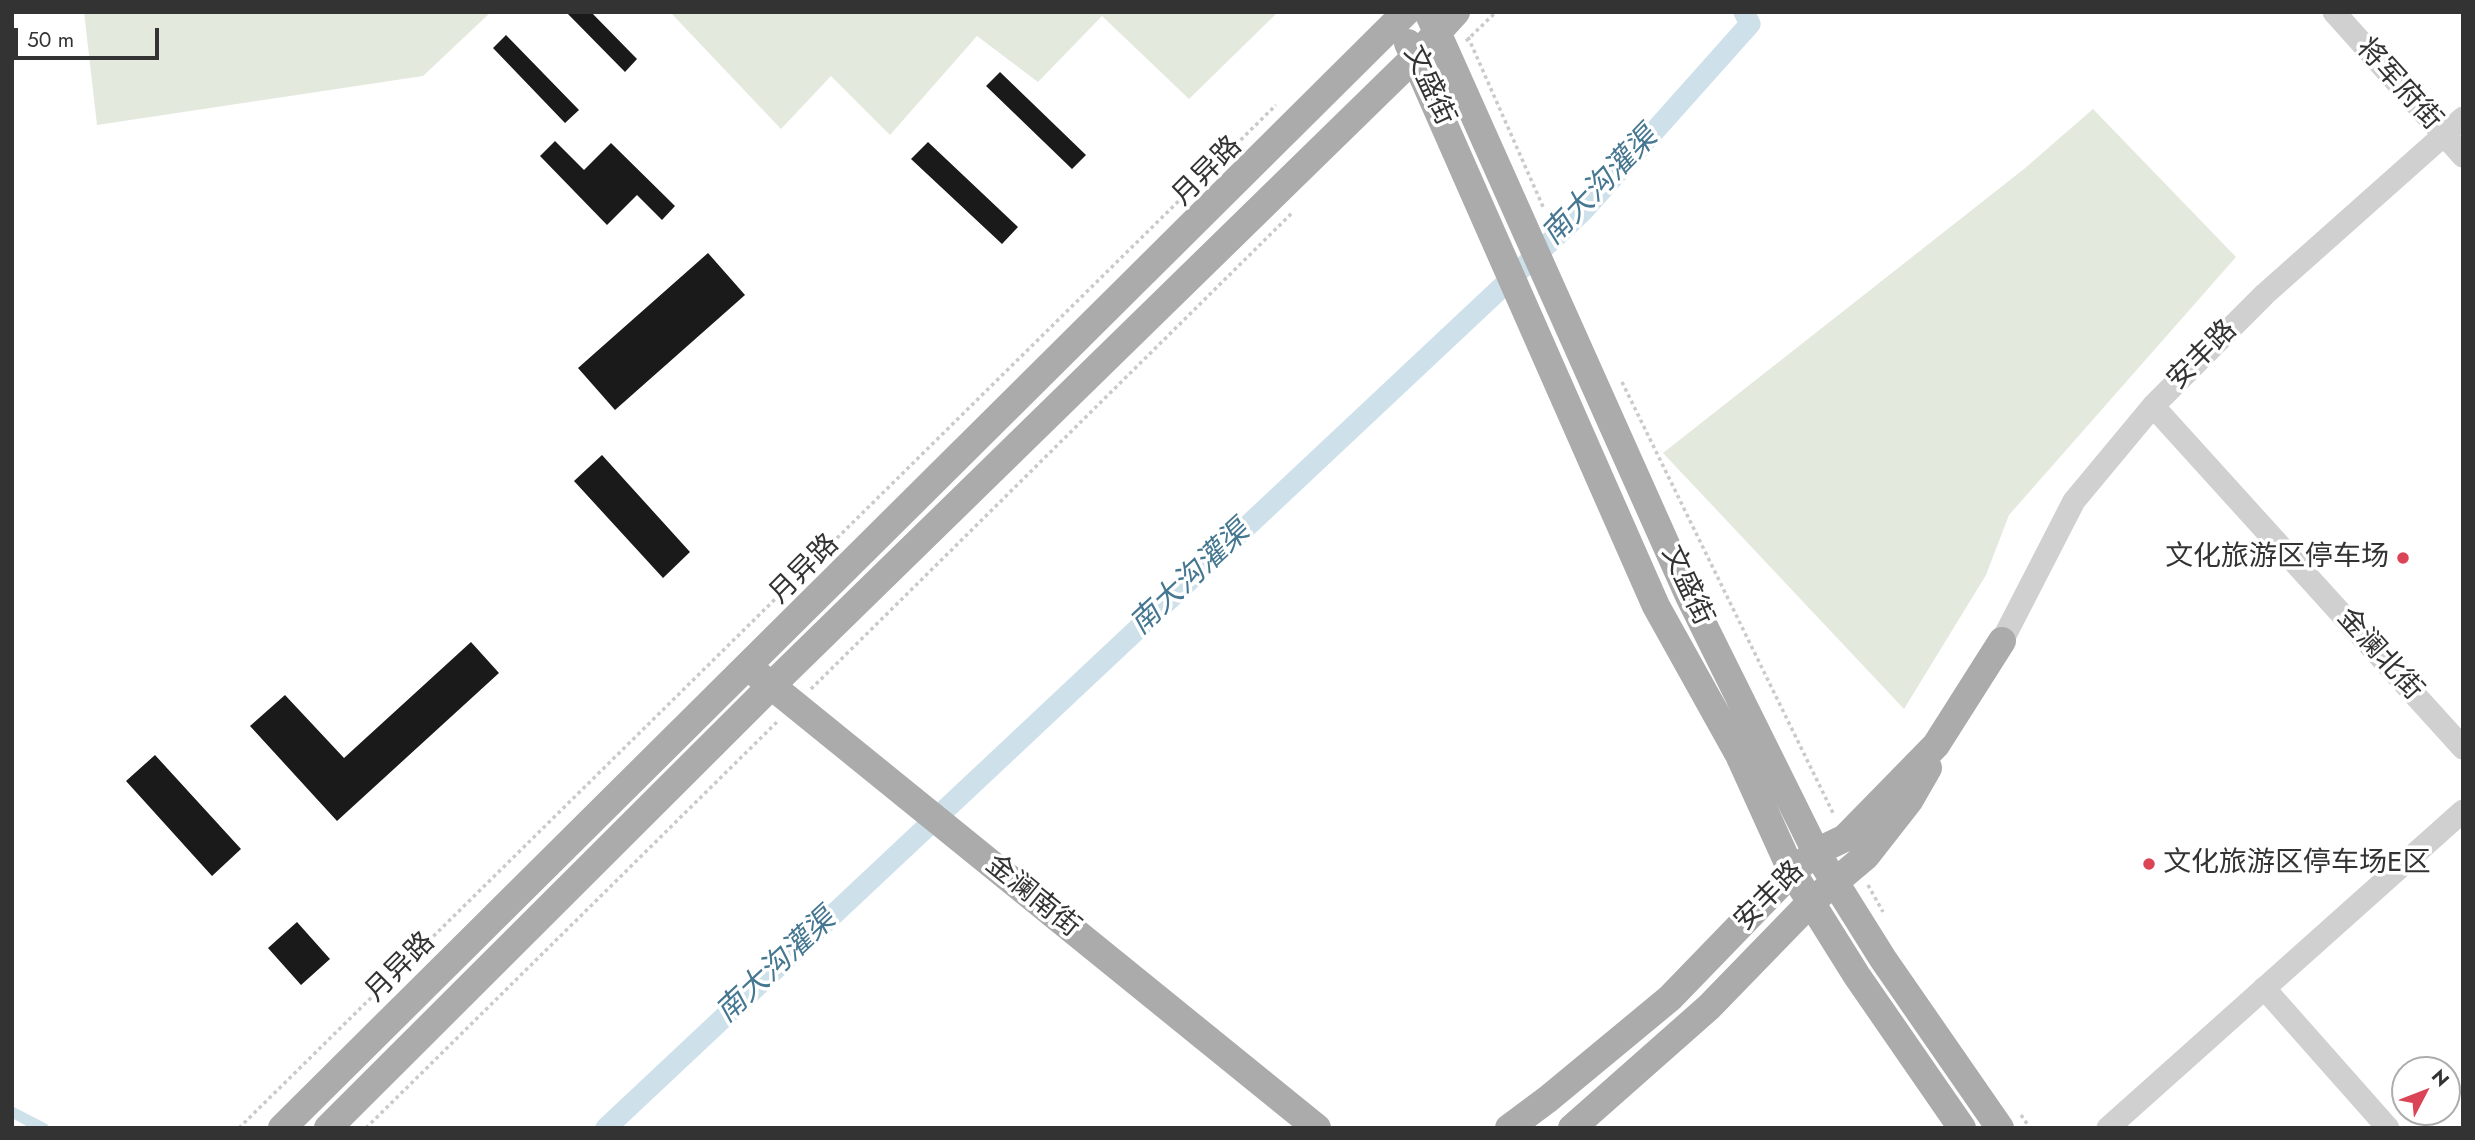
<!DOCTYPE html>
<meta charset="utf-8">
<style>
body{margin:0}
#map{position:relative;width:2475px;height:1140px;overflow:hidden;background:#fff;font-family:Jost,sans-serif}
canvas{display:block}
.frame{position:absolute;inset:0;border:14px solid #333;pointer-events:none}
.north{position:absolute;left:2391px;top:1056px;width:70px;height:70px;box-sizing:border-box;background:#fff;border:2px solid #adadad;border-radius:50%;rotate:48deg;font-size:19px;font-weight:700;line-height:28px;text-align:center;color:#333}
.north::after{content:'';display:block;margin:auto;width:24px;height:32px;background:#db4456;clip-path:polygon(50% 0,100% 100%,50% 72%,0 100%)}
.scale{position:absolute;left:14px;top:28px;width:145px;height:32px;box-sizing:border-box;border:4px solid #333;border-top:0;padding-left:9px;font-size:21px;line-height:24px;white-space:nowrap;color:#333;-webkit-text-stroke:5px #fff;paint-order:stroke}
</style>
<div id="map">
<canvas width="2475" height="1140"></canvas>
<div class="frame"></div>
<div class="north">N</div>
<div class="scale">50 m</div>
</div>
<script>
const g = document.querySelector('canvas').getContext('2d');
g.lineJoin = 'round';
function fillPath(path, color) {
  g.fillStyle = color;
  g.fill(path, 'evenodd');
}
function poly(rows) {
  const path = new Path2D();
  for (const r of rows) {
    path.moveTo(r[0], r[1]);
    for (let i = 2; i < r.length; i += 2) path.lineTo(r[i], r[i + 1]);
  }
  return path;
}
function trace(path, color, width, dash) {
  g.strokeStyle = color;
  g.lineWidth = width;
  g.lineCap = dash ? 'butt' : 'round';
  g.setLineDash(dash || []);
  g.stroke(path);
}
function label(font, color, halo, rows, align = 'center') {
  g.font = font + ' Jost,"Noto Sans SC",sans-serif';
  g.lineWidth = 7;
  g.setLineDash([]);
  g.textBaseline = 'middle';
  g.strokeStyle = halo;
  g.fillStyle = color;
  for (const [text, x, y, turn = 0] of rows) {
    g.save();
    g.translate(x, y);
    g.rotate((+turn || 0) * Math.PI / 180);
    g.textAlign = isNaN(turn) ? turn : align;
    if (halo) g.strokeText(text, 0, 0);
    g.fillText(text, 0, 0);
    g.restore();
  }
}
fillPath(poly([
 [84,12,491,12,423,76,97,125],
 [670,12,1278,12,1189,99,1102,16,1038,82,977,36,890,135,831,76,781,129],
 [2093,109,2236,257,2009,515,1986,575,1904,709,1663,453,2024,169]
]), '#e3e9dd');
fillPath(poly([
 [12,1106,47,1124,50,1128,30,1128,12,1118]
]), '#cee1ea');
trace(poly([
 [606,1128,1584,210,1750,24,1744,12]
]), '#cee1ea', 21);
fillPath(poly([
 [566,12,591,12,637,59,625,72],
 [506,35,579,110,565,123,493,48],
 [1000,72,1086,155,1072,169,986,86],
 [555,141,584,170,611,143,675,206,662,220,637,195,607,225,540,156],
 [928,142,1018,227,1002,244,911,159],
 [708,253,745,295,615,410,578,368],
 [602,455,690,552,663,578,574,481],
 [471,642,499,673,337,821,250,726,285,695,344,758],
 [155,755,241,849,212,876,126,781],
 [297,922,330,959,301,985,268,948]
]), '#1a1a1a');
trace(poly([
 [1468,37,1544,209],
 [1466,41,1496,12],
 [1622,382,1834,815],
 [811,689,1293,212],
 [1868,885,1883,912],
 [2021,1115,2030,1128],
 [239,1128,1276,105],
 [366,1128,778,721]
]), '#cacaca', 3.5, [3.5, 3.5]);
trace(poly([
 [2334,12,2463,156],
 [2153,406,2463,748],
 [2002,641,2074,501,2153,406,2265,294,2463,118],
 [2264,988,2388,1128],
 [2108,1128,2463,811]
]), '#d0d0d0', 23);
trace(poly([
 [1428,12,1689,596,1816,852,1883,959,2000,1128],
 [1408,43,1656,606,1739,755,1792,872,1857,976,1962,1128],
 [757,674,1317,1128],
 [282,1128,1406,12],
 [328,1128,770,687,1415,57,1456,12],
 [1509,1128,1548,1099,1670,998,1792,872,1816,852,1845,838,1936,745,2002,641],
 [1572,1128,1709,1007,1810,903,1866,856,1909,801,1928,768]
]), '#ababab', 28);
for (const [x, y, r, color] of [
 [2403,558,7,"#db4456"],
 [2149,864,7,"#db4456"]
]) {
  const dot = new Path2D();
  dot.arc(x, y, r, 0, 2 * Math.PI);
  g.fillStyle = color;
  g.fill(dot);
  trace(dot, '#fff', 2.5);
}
label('28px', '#333', '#fff', [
 ["将军府街",2398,85,48],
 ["文盛街",1428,86,65],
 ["月异路",1208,172,-45],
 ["安丰路",2203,356,-45],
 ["月异路",805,570,-45],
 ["文盛街",1686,586,65],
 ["金澜北街",2379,655,48],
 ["金澜南街",1032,897,39],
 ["安丰路",1770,897,-45],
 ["月异路",401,968,-45]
]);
label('28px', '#333', '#fff', [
 ["文化旅游区停车场",2389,558],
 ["文化旅游区停车场E区",2163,864,"left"]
], 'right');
label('italic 30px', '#457791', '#fff', [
 ["南大沟灌渠",1601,187,-46],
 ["南大沟灌渠",1191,579,-43],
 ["南大沟灌渠",777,967,-43]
]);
</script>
